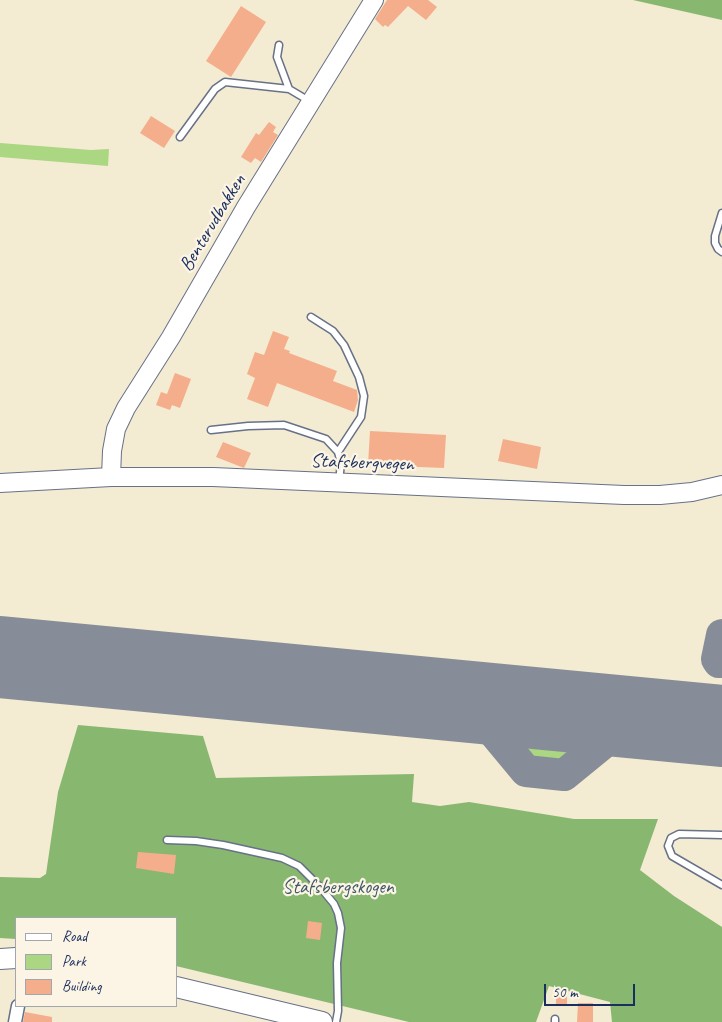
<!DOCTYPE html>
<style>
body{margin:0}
#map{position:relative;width:722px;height:1022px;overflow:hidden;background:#f3ebd2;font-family:Caveat,sans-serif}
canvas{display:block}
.legend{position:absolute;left:15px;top:917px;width:162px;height:90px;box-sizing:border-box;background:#fcf5e5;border:1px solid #a2a6af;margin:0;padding:6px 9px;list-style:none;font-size:15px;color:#1b2f5e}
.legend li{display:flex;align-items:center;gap:10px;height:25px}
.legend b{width:25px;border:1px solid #a2a6af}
.scale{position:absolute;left:544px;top:984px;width:91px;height:22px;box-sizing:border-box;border:2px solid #1b2f5e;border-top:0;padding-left:6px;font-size:15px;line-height:18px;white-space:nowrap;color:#1b2f5e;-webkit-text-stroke:4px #fcf5e5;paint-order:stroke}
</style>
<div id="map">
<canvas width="722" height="1022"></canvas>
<ul class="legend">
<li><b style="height:6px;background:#fff"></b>Road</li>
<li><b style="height:14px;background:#abd682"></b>Park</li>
<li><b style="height:14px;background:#f5ae8c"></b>Building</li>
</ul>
<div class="scale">50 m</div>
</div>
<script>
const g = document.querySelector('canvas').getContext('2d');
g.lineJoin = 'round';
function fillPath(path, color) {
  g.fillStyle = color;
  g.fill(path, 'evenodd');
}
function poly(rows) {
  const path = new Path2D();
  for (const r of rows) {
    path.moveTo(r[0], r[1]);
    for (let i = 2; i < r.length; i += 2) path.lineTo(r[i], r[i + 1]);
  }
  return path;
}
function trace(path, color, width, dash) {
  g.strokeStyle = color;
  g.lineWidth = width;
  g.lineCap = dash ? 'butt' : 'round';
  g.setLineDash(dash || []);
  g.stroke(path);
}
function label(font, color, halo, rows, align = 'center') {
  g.font = font + ' Caveat,sans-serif';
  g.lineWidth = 4.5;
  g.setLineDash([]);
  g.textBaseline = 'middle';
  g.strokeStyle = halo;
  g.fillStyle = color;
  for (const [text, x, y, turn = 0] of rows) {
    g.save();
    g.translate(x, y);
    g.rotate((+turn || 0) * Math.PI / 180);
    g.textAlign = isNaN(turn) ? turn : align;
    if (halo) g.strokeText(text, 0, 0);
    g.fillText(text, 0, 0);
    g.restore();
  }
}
fillPath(poly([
 [0,143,91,150,109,149,108,166,0,157],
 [483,710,617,724,567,766,526,761]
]), '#abd682');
fillPath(poly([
 [633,0,722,0,722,20],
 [78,725,203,736,216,778,414,774,412,802,440,806,469,802,574,819,658,819,640,870,674,896,722,927,722,1022,612,1022,610,1002,549,986,536,1022,409,1022,176,966,176,918,16,918,16,939,0,938,0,877,40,878,46,874,58,792]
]), '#88b770');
trace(poly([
 [722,635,717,659,719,662,722,662],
 [467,700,526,771,564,775,635,717]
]), '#878d98', 32);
trace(poly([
 [0,657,722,726]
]), '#878d98', 82);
fillPath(poly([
 [387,0,428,0,437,7,426,20,408,6,388,27,385,25,383,27,375,19],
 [241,6,266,22,231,77,206,61],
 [151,116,175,131,164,148,140,133],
 [269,122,276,127,273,132,278,135,261,162,255,158,251,163,241,157,256,133,259,135],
 [273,331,289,337,284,349,290,351,289,353,337,371,333,381,357,390,358,400,354,412,277,383,268,407,247,399,255,378,247,374,255,352,264,355],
 [175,373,191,379,180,408,172,405,170,410,156,405,161,392,167,394],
 [370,431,446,435,444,468,368,465],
 [503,439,541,447,537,469,498,461],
 [223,442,251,453,244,468,216,457],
 [138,852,176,855,174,874,136,868],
 [308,921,322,923,320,940,306,938],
 [556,990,567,991,567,1005,556,1004],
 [578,1003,593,1003,593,1022,577,1022],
 [25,1012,52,1017,52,1022,23,1022]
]), '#f5ae8c');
const lane = poly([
 [279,45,277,57,289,89],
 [180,137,215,89,225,82,289,89,311,102],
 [722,213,715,236,715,243,718,249,722,252],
 [311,317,333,331,344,345,359,377,364,396,361,417,338,452],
 [211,430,248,426,284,425,326,439,338,452,341,463,339,482],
 [722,835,679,834,671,838,668,846,672,856,722,885],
 [167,840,196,841,223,845,282,858,299,866,320,887,334,904,338,913,341,928,337,963,338,1011,336,1022],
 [555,1022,555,1019]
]);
const street = poly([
 [15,1022,18,1006]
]);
const secondary = poly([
 [111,477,112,451,116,429,126,408,171,337,246,207,374,0],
 [0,483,111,477,213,477,624,495,660,495,692,492,722,485]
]);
const primary = poly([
 [0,959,16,958],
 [176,987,322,1022]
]);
trace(lane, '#677187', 9);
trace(street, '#677187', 15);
trace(secondary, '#677187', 20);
trace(primary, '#677187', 22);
trace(lane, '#fff', 6);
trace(street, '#fff', 12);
trace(secondary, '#fff', 18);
trace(primary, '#fff', 20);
label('20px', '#1b2f5e', '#fcf5e5', [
 ["Benterudbakken",213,223,-59],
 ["Stafsbergvegen",362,463,2]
]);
label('20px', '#3f5967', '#fcf5e5', [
 ["Stafsbergskogen",338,888]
]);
</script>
